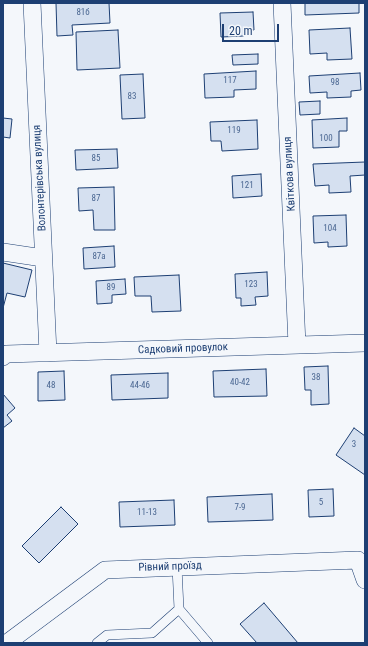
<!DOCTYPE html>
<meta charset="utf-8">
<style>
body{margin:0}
#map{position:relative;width:368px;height:646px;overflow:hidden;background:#f4f7fb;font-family:"Roboto Condensed",sans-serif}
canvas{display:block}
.frame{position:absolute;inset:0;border:4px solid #1d3f73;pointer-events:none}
.scale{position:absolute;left:222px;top:24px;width:57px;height:18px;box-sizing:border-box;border:2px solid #1d3f73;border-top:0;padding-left:5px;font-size:12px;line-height:14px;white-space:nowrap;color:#1d3f73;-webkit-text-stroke:3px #f4f7fb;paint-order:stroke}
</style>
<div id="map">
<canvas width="368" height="646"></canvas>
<div class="frame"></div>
<div class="scale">20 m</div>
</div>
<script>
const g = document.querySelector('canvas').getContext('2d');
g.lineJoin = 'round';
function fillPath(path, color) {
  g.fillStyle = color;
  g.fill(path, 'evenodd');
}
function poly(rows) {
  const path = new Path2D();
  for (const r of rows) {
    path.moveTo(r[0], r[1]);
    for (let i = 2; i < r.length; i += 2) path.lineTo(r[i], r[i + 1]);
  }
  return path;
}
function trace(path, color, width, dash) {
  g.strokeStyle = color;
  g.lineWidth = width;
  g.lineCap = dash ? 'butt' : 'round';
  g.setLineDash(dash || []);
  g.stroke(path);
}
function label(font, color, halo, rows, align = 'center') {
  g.font = font + ' "Roboto Condensed",sans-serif';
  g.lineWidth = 3;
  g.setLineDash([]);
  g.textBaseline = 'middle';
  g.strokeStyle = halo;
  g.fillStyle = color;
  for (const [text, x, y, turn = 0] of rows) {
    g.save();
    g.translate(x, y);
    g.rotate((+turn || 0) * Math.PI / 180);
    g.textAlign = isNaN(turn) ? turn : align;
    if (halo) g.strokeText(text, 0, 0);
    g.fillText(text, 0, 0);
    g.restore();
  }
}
const building = poly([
 [56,3,109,3,110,23,72,25,73,35,57,36,56,3],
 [305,3,359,3,359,13,305,15,305,3],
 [253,12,254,30,244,30,244,36,221,37,220,13,253,12],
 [350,28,352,59,327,60,327,53,310,54,309,30,350,28],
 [118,30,120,68,77,70,76,32,118,30],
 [258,54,258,64,233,65,232,55,258,54],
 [256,71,256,89,234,90,234,97,205,98,204,74,256,71],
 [360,73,361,90,351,91,351,97,327,98,327,92,310,93,309,76,360,73],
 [143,74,145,118,122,119,120,75,143,74],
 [320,101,320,114,300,115,299,102,320,101],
 [3,118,12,119,10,138,3,137,3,118],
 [347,118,347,131,339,131,339,147,313,148,312,120,347,118],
 [257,120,258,149,222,151,221,141,211,141,210,122,257,120],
 [117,149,118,168,76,170,75,150,117,149],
 [365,162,365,175,350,176,351,192,329,193,329,185,315,186,313,164,365,162],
 [261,174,262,196,233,198,232,176,261,174],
 [114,187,115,230,94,230,93,210,79,211,78,188,114,187],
 [346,215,347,246,328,247,328,242,314,243,313,216,346,215],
 [114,246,115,267,84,269,83,248,114,246],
 [3,263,32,270,25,297,7,293,3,308,3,263],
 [267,272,268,296,255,297,256,305,241,306,241,298,236,298,235,274,267,272],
 [179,275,181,311,152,312,151,296,135,296,134,277,179,275],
 [125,279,126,294,112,295,112,303,97,304,96,281,125,279],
 [328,366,329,404,311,405,311,390,305,390,304,367,328,366],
 [266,369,267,396,214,397,213,371,266,369],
 [64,371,65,400,38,401,38,372,64,371],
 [168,373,168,398,112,400,111,375,168,373],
 [3,394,15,408,7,415,12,421,3,428,3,394],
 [354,428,365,436,365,475,336,455,354,428],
 [333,489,334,516,309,517,308,490,333,489],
 [272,494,273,520,208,522,207,497,272,494],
 [174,500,175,525,120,527,119,502,174,500],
 [61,507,78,524,39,563,22,546,61,507],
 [264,603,298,643,257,643,240,624,264,603]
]);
fillPath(building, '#d5e0f0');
trace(building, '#1d3f73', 1);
const service = poly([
 [177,567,179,609,208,643],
 [97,643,107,635,152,633,179,609]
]);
const minor = poly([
 [32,3,48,353],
 [282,3,297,345],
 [3,252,43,258],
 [3,357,6,354,365,343],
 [358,560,365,580],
 [7,643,105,570,358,560]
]);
trace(service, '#1d3f73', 10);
trace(minor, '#1d3f73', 18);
trace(service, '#f4f7fb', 9);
trace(minor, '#f4f7fb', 17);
label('9px', '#4b6792', null, [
 ["81б",83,13],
 ["117",230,81],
 ["98",335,83],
 ["83",132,97],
 ["119",234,131],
 ["100",326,139],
 ["85",96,159],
 ["121",247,186],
 ["87",96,199],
 ["104",330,229],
 ["87а",99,257],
 ["123",251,285],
 ["89",111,288],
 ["38",316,378],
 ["40-42",240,383],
 ["48",51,386],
 ["44-46",140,386],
 ["3",354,445],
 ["5",321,503],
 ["7-9",240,508],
 ["11-13",147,513]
]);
label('11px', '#1d3f73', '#f4f7fb', [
 ["Квіткова вулиця",290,174,-93],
 ["Волонтерівська вулиця",40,178,-93],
 ["Садковий провулок",183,349,-2],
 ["Рівний проїзд",170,567,-2]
]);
</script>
